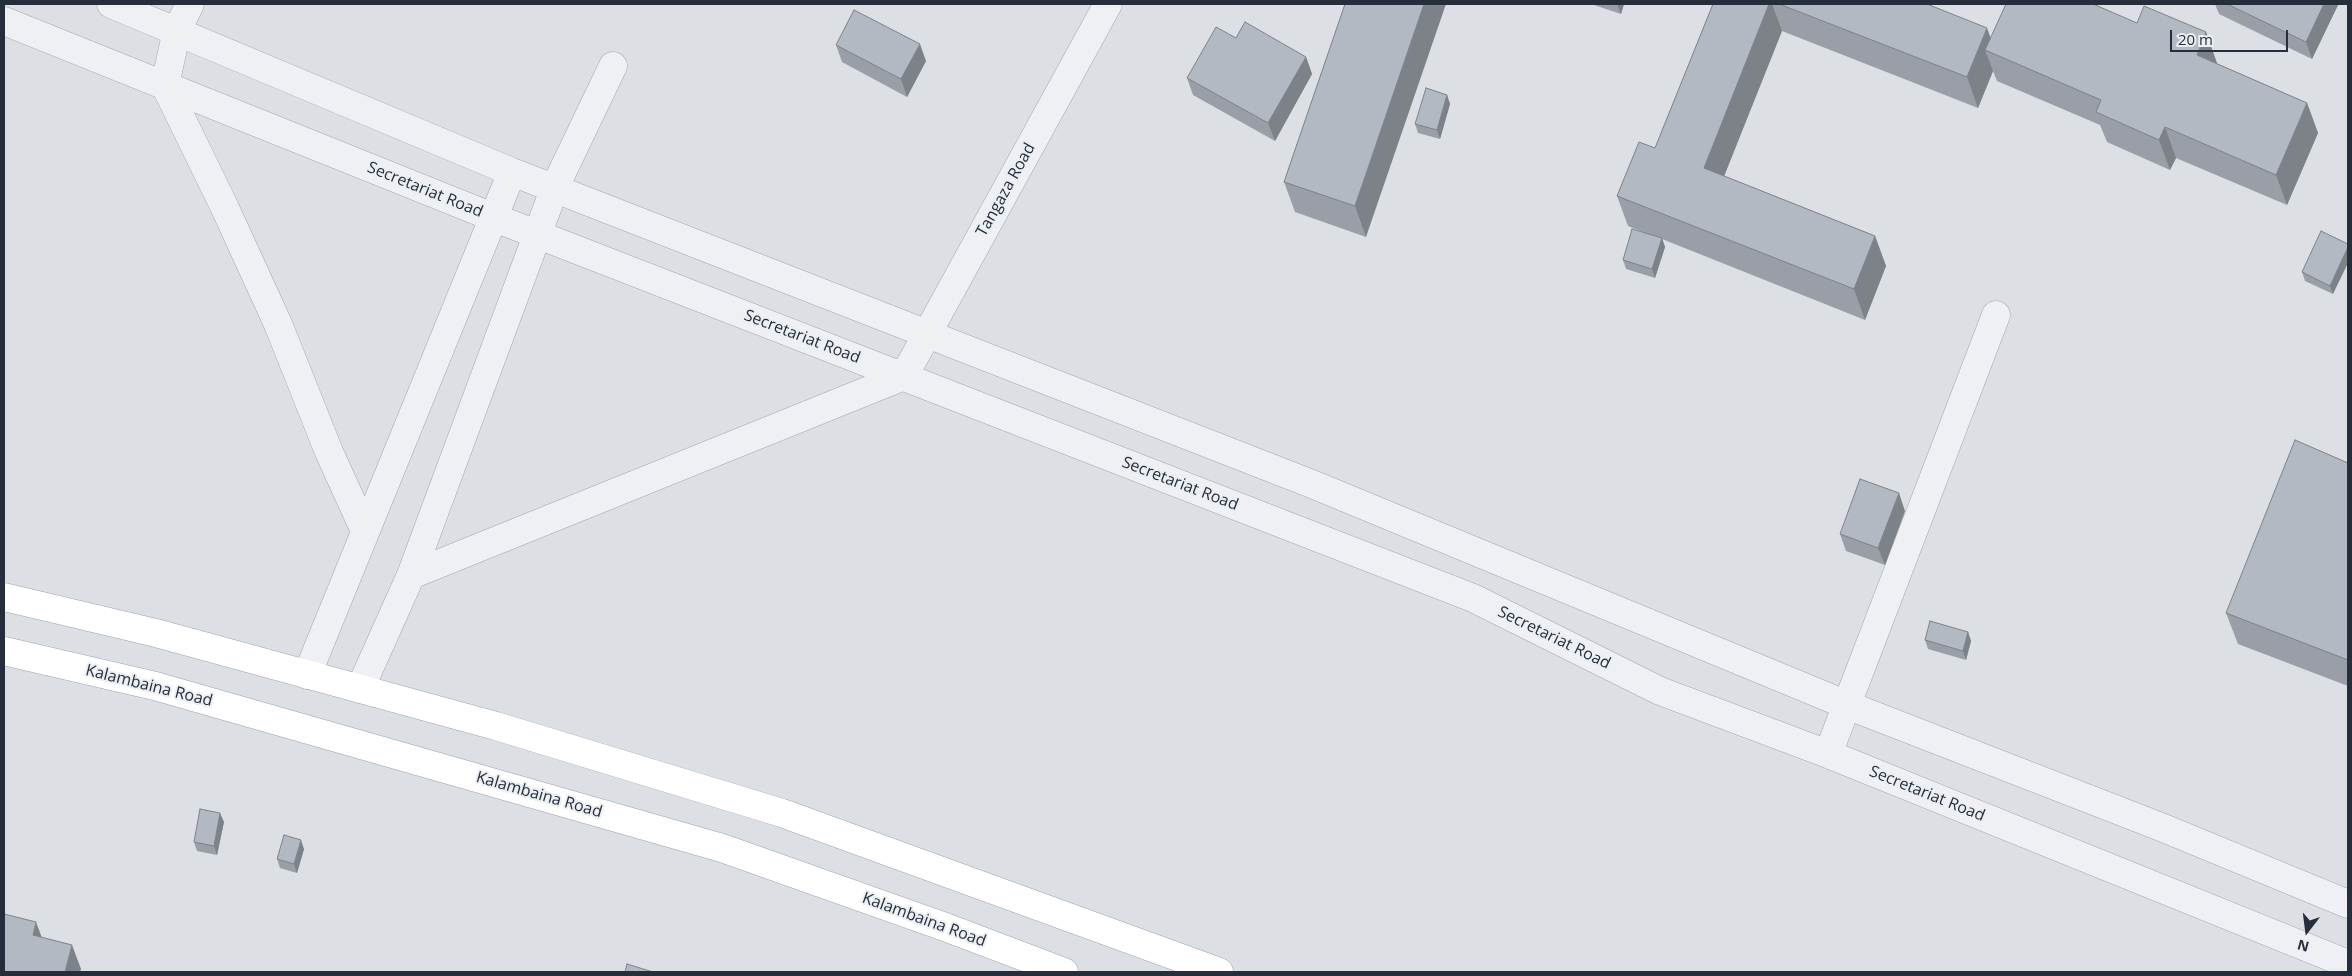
<!DOCTYPE html>
<style>
body{margin:0}
#map{position:relative;width:2352px;height:976px;overflow:hidden;background:#dce0e5;font-family:"Open Sans",sans-serif}
canvas{display:block}
.frame{position:absolute;inset:0;border:5px solid #262e3b;pointer-events:none}
.north{position:absolute;left:2282px;top:906px;width:50px;height:50px;-webkit-text-stroke:4px #ebeff3;paint-order:stroke;rotate:195deg;font-size:14px;font-weight:700;line-height:20px;text-align:center;color:#262e3b}
.north::after{content:'';display:block;margin:auto;width:18px;height:22px;background:#262e3b;clip-path:polygon(50% 0,100% 100%,50% 72%,0 100%)}
.scale{position:absolute;left:2170px;top:30px;width:118px;height:22px;box-sizing:border-box;border:2px solid #262e3b;border-top:0;padding-left:6px;font-size:15px;line-height:18px;white-space:nowrap;color:#262e3b;-webkit-text-stroke:4px #ebeff3;paint-order:stroke}
</style>
<div id="map">
<canvas width="2352" height="976"></canvas>
<div class="frame"></div>
<div class="north">N</div>
<div class="scale">20 m</div>
</div>
<script>
const g = document.querySelector('canvas').getContext('2d');
g.lineJoin = 'round';
function poly(rows) {
  const path = new Path2D();
  for (const r of rows) {
    path.moveTo(r[0], r[1]);
    for (let i = 2; i < r.length; i += 2) path.lineTo(r[i], r[i + 1]);
  }
  return path;
}
function trace(path, color, width, dash) {
  g.strokeStyle = color;
  g.lineWidth = width;
  g.lineCap = dash ? 'butt' : 'round';
  g.setLineDash(dash || []);
  g.stroke(path);
}
function fillPath(path, color) {
  g.fillStyle = color;
  g.fill(path, 'evenodd');
}
function label(font, color, halo, rows, align = 'center') {
  g.font = font + ' "Open Sans",sans-serif';
  g.lineWidth = 4;
  g.setLineDash([]);
  g.textBaseline = 'middle';
  g.strokeStyle = halo;
  g.fillStyle = color;
  for (const [text, x, y, turn = 0] of rows) {
    g.save();
    g.translate(x, y);
    g.rotate((+turn || 0) * Math.PI / 180);
    g.textAlign = isNaN(turn) ? turn : align;
    if (halo) g.strokeText(text, 0, 0);
    g.fillText(text, 0, 0);
    g.restore();
  }
}
const minor = poly([
 [111,4,512,172,1312,484,1847,705,2161,827,2348,904],
 [190,4,177,30,165,85,224,206,278,324,329,452,365,531],
 [4,21,495,218,1473,598,1660,691,1828,754,2348,964],
 [411,575,904,376,1108,4],
 [307,675,512,172],
 [360,689,411,575,555,187,613,66],
 [1828,754,1996,315]
]);
const major = poly([
 [4,597,156,633,496,726,782,813,1219,972],
 [4,651,155,686,722,848,945,927,1064,972]
]);
trace(minor, '#a2a7af', 29);
trace(major, '#9ca4b1', 29);
trace(minor, '#eef0f4', 28);
trace(major, '#fff', 28);
fillPath(poly([
 [1345,4,1366,237,1295,212,1284,182],
 [1594,4,1624,4,1621,14,1594,5],
 [1713,4,1927,4,1991,38,2137,23,2206,32,2217,64,2307,103,2318,133,2287,205,2176,158,2170,170,2107,142,2100,125,1997,81,1993,71,1978,108,1782,31,1724,176,1875,236,1886,266,1865,320,1662,239,1665,247,1655,278,1626,269,1623,260,1650,235,1628,226,1617,196,1655,148],
 [2215,4,2338,4,2338,5,2312,59,2219,14],
 [1236,38,1306,57,1312,74,1275,141,1193,95,1187,78],
 [836,45,926,61,907,97,842,62],
 [1447,95,1450,104,1440,139,1418,133,1415,124],
 [2348,244,2333,294,2305,281,2302,272],
 [2348,463,2348,686,2238,644,2226,613],
 [1905,511,1885,565,1846,551,1840,534],
 [1968,632,1971,641,1966,660,1928,649,1925,640],
 [224,822,217,855,197,851,194,842],
 [304,849,297,873,280,868,277,859]
]), '#9a9fa7');
fillPath(poly([
 [1424,4,1446,4,1366,237,1355,206],
 [1617,4,1624,4,1621,14],
 [1769,4,1772,4,1782,31,1715,199,1704,168],
 [2324,4,2338,4,2338,5,2312,59,2306,42],
 [1987,28,1997,55,1985,50,1993,71,1978,108,1967,77],
 [2206,32,2217,63,2208,85,2197,55],
 [920,44,926,61,907,97,901,79],
 [1306,57,1312,74,1275,141,1268,123],
 [1447,95,1450,104,1440,139,1437,130],
 [2307,103,2318,133,2287,205,2276,175],
 [2165,127,2176,158,2170,170,2159,140],
 [1875,236,1886,266,1865,320,1854,289],
 [1662,238,1665,247,1655,278,1652,269],
 [2348,247,2348,263,2333,294,2330,286],
 [1899,493,1905,511,1885,565,1878,548],
 [1968,632,1971,641,1966,660,1963,651],
 [220,813,224,822,217,855,214,846],
 [301,840,304,849,297,873,294,864],
 [36,922,45,946,33,935],
 [72,945,81,969,80,972,65,972]
]), '#7d8288');
const building = poly([
 [1345,4,1424,4,1355,206,1284,182,1345,4],
 [1713,4,1769,4,1704,168,1875,236,1854,289,1617,196,1639,142,1655,148,1713,4],
 [1779,4,1927,4,1987,28,1967,77,1779,4],
 [2006,4,2093,4,2137,23,2144,6,2206,32,2197,55,2307,103,2276,175,2165,127,2159,140,2096,112,2101,100,1985,50,2006,4],
 [2227,4,2324,4,2306,42,2227,4],
 [854,10,920,44,901,79,836,45,854,10],
 [1245,22,1306,57,1268,123,1187,78,1216,27,1236,38,1245,22],
 [1426,88,1447,95,1437,130,1415,124,1426,88],
 [1632,229,1662,238,1652,269,1623,260,1632,229],
 [2321,231,2348,244,2348,247,2330,286,2302,272,2321,231],
 [2295,440,2348,463,2348,660,2226,613,2295,440],
 [1860,479,1899,493,1878,548,1840,534,1860,479],
 [1930,621,1968,632,1963,651,1925,640,1930,621],
 [200,809,220,813,214,846,194,842,200,809],
 [284,835,301,840,294,864,277,859,284,835],
 [4,914,36,922,33,935,72,945,65,972,4,972,4,914],
 [627,964,653,972,625,972,627,964]
]);
fillPath(building, '#b3b9c2');
trace(building, '#7d8288', 1);
label('16px', '#262e3b', '#ebeff3', [
 ["Secretariat Road",425,190,22],
 ["Tangaza Road",1006,190,-61],
 ["Secretariat Road",802,337,21],
 ["Secretariat Road",1180,484,21],
 ["Secretariat Road",1554,638,26],
 ["Kalambaina Road",149,686,14],
 ["Secretariat Road",1927,794,22],
 ["Kalambaina Road",539,795,16],
 ["Kalambaina Road",924,920,20]
]);
</script>
